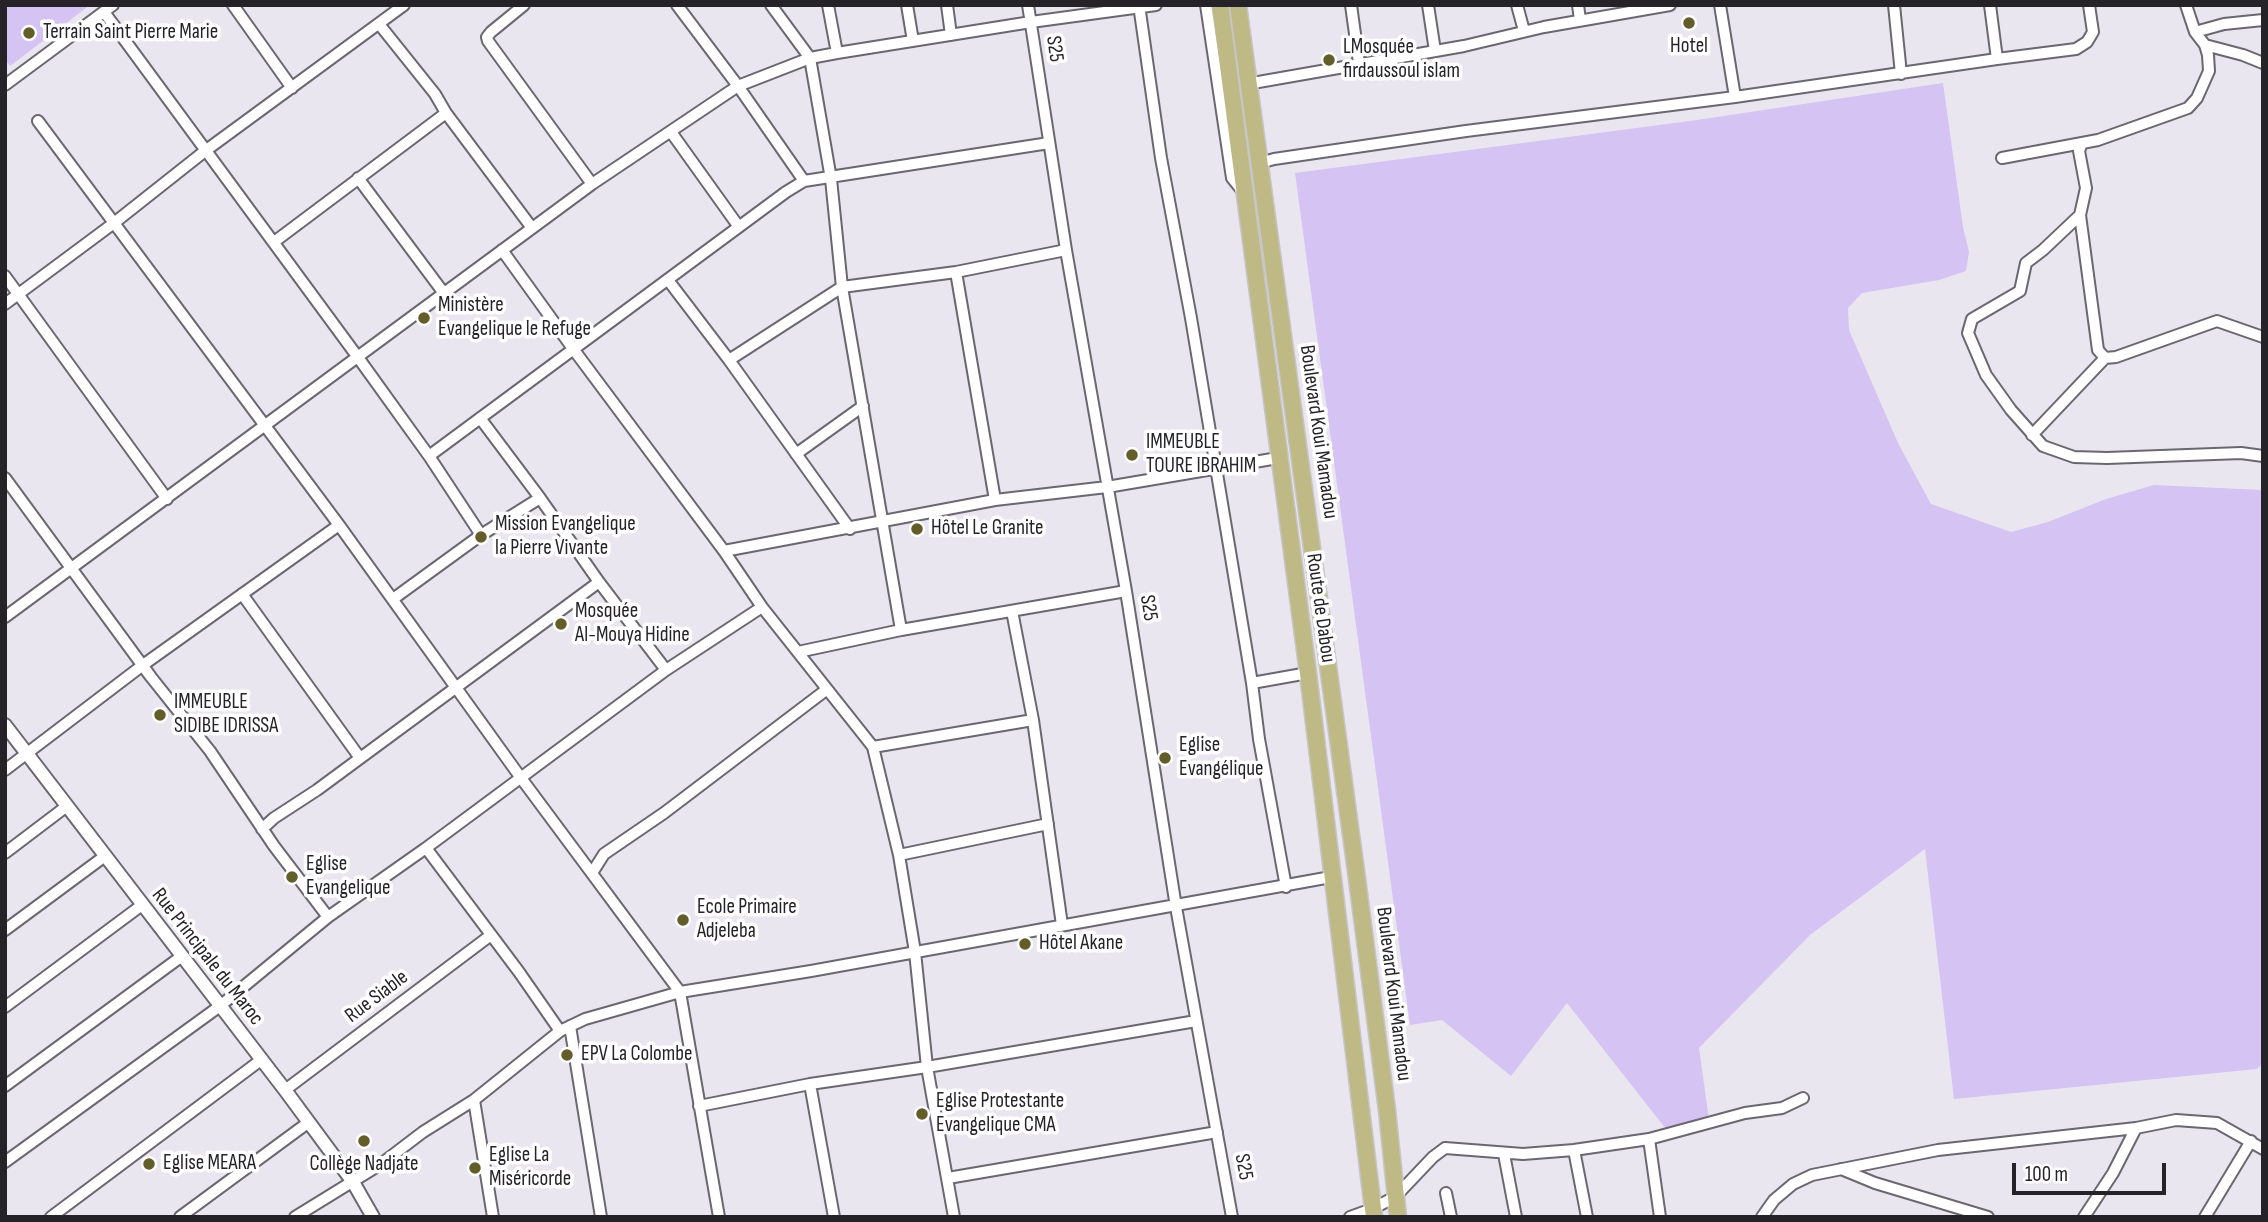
<!DOCTYPE html>
<meta charset="utf-8">
<style>
body{margin:0}
#map{position:relative;width:2268px;height:1222px;overflow:hidden;background:#eae6f0;font-family:"Sofia Sans Condensed",sans-serif}
canvas{display:block}
.frame{position:absolute;inset:0;border:7px solid #252327;pointer-events:none}
.scale{position:absolute;left:2012px;top:1163px;width:154px;height:32px;box-sizing:border-box;border:4px solid #252327;border-top:0;padding-left:9px;font-size:21px;line-height:24px;white-space:nowrap;color:#252327;-webkit-text-stroke:5px #fff;paint-order:stroke}
</style>
<div id="map">
<canvas width="2268" height="1222"></canvas>
<div class="frame"></div>
<div class="scale">100 m</div>
</div>
<script>
const g = document.querySelector('canvas').getContext('2d');
g.lineJoin = 'round';
function fillPath(path, color) {
  g.fillStyle = color;
  g.fill(path, 'evenodd');
}
function poly(rows) {
  const path = new Path2D();
  for (const r of rows) {
    path.moveTo(r[0], r[1]);
    for (let i = 2; i < r.length; i += 2) path.lineTo(r[i], r[i + 1]);
  }
  return path;
}
function trace(path, color, width, dash) {
  g.strokeStyle = color;
  g.lineWidth = width;
  g.lineCap = dash ? 'butt' : 'round';
  g.setLineDash(dash || []);
  g.stroke(path);
}
function label(font, color, halo, rows, align = 'center') {
  g.font = font + ' "Sofia Sans Condensed",sans-serif';
  g.lineWidth = 7;
  g.setLineDash([]);
  g.textBaseline = 'middle';
  g.strokeStyle = halo;
  g.fillStyle = color;
  for (const [text, x, y, turn = 0] of rows) {
    g.save();
    g.translate(x, y);
    g.rotate((+turn || 0) * Math.PI / 180);
    g.textAlign = isNaN(turn) ? turn : align;
    if (halo) g.strokeText(text, 0, 0);
    g.fillText(text, 0, 0);
    g.restore();
  }
}
fillPath(poly([
 [5,5,90,5,10,66,5,60],
 [1943,83,1963,227,1969,252,1966,271,1939,280,1862,293,1848,308,1849,330,1898,443,1931,504,2011,532,2048,522,2106,499,2154,485,2263,490,2263,1063,2257,1069,1954,1099,1925,849,1810,935,1699,1048,1709,1119,1666,1129,1567,1003,1511,1076,1442,1020,1410,1025,1295,173,1697,120]
]), '#d5c3f4');
const minor = poly([
 [233,5,292,88],
 [524,5,491,32,487,37,488,41,592,184],
 [677,5,738,86,804,181],
 [771,5,810,58,831,179,842,287,901,630],
 [828,5,837,53],
 [907,5,913,41],
 [947,5,951,35],
 [1028,5,1066,250,1126,591,1176,907,1232,1217],
 [1139,5,1161,158,1191,318,1252,683,1259,739,1286,887],
 [1206,5,1232,178,1244,193],
 [1351,5,1359,63],
 [1428,5,1435,51],
 [1517,5,1524,31],
 [1578,5,1580,20],
 [1720,5,1735,97],
 [1894,5,1901,74],
 [1990,5,1997,59],
 [2186,5,2195,32,2205,45,2208,55,2209,71,2197,98,2188,108,2098,140,2082,143,2079,151,2086,188,2080,215,2043,250,2026,263,2020,291,1972,319,1968,333,1986,375,2011,410,2043,446,2074,457,2107,458,2241,453,2263,456],
 [104,12,357,356,429,456,481,535],
 [379,24,435,94,446,113,532,228],
 [2195,32,2224,24,2263,20],
 [2205,45,2243,55,2263,63],
 [1247,84,1464,46,1544,27,1670,5],
 [5,85,113,5],
 [38,121,339,525,521,778,680,992,719,1217],
 [671,132,739,227],
 [2002,158,2082,143],
 [1260,163,1274,159,1466,131,1735,97,1997,59,2076,49,2087,42,2093,32,2089,5],
 [358,178,443,292],
 [2080,215,2098,350,2105,358,2116,357,2217,321,2263,337],
 [274,242,446,113],
 [502,250,574,350,724,551,762,607,873,747,899,855,915,952,927,1067,954,1217],
 [956,272,995,500],
 [5,276,167,499],
 [668,280,729,360,850,529],
 [5,304,114,223,205,151,404,5],
 [729,360,842,287,956,272,1066,250],
 [480,418,540,498,599,582,666,670],
 [2032,435,2105,358],
 [796,454,863,406],
 [429,456,786,192,804,181,1049,143],
 [5,478,151,677,210,751,274,846,328,917],
 [724,551,995,500,1107,487,1278,458],
 [242,594,360,758],
 [393,599,481,535,540,498],
 [1012,611,1033,720,1062,925],
 [5,617,592,184,738,86,810,58,837,53,1031,22,1156,5],
 [798,652,901,630,1126,591],
 [1252,683,1308,673],
 [873,747,1033,720],
 [5,770,143,665,339,525],
 [262,829,274,818,317,790,599,582],
 [426,848,519,972,560,1031],
 [5,853,67,806],
 [899,855,1048,824],
 [592,873,604,854,664,813,826,690],
 [5,930,105,856],
 [5,1007,142,905],
 [570,1026,601,1217],
 [810,1084,834,1217],
 [5,1086,182,956],
 [285,1090,491,935],
 [474,1100,493,1217],
 [699,1106,810,1084,927,1067,1196,1021],
 [1649,1139,1660,1217],
 [1574,1150,1587,1217],
 [1504,1154,1516,1217],
 [5,1162,220,1006,328,917,426,848,666,670,762,607],
 [1841,1169,1875,1183,1988,1217],
 [948,1178,1217,1132],
 [1446,1193,1451,1217],
 [51,1217,261,1060],
 [180,1217,309,1122],
 [295,1217,381,1164,423,1132,474,1100,560,1031,585,1019,680,992,811,971,1331,877],
 [1350,1217,1372,1209,1395,1197,1433,1157,1445,1148,1523,1154,1574,1150,1649,1139,1745,1113,1782,1108,1803,1098],
 [1762,1217,1774,1200,1793,1184,1812,1175,1938,1150,2136,1128,2176,1120,2217,1123,2263,1149],
 [2084,1217,2113,1173,2136,1128],
 [2205,1217,2251,1141]
]);
const tertiary = poly([
 [5,725,285,1090,353,1182,373,1217]
]);
const primary = poly([
 [1220,5,1308,673,1374,1217],
 [1238,5,1356,871,1387,1110,1398,1217]
]);
trace(minor, '#6a6770', 14);
trace(tertiary, '#6a6770', 16);
trace(primary, '#c6c6c7', 19);
trace(minor, '#fff', 10);
trace(tertiary, '#fff', 12);
trace(primary, '#bfb986', 16);
for (const [x, y, r, color] of [
 [1689,23,7,"#635d29"],
 [29,33,7,"#635d29"],
 [1329,60,7,"#635d29"],
 [424,318,7,"#635d29"],
 [1132,455,7,"#635d29"],
 [917,529,7,"#635d29"],
 [481,537,7,"#635d29"],
 [561,624,7,"#635d29"],
 [160,715,7,"#635d29"],
 [1165,758,7,"#635d29"],
 [292,877,7,"#635d29"],
 [683,920,7,"#635d29"],
 [1025,944,7,"#635d29"],
 [567,1055,7,"#635d29"],
 [922,1114,7,"#635d29"],
 [364,1141,7,"#635d29"],
 [149,1164,7,"#635d29"],
 [475,1168,7,"#635d29"]
]) {
  const dot = new Path2D();
  dot.arc(x, y, r, 0, 2 * Math.PI);
  g.fillStyle = color;
  g.fill(dot);
  trace(dot, '#fff', 2.5);
}
label('21px', '#252327', '#fff', [
 ["Terrain Saint Pierre Marie",43,33],
 ["Hotel",1689,47,"center"],
 ["LMosquée",1343,48],
 ["firdaussoul islam",1343,72],
 ["Ministère",438,306],
 ["Evangelique le Refuge",438,330],
 ["IMMEUBLE",1146,443],
 ["TOURE IBRAHIM",1146,467],
 ["Mission Evangelique",495,525],
 ["la Pierre Vivante",495,549],
 ["Hôtel Le Granite",931,529],
 ["Mosquée",575,612],
 ["Al-Mouya Hidine",575,636],
 ["IMMEUBLE",174,703],
 ["SIDIBE IDRISSA",174,727],
 ["Eglise",1179,746],
 ["Evangélique",1179,770],
 ["Eglise",306,865],
 ["Evangelique",306,889],
 ["Ecole Primaire",697,908],
 ["Adjeleba",697,932],
 ["Hôtel Akane",1039,944],
 ["EPV La Colombe",581,1055],
 ["Eglise Protestante",936,1102],
 ["Evangelique CMA",936,1126],
 ["Eglise La",489,1156],
 ["Miséricorde",489,1180],
 ["Eglise MEARA",163,1164],
 ["Collège Nadjate",364,1165,"center"]
], 'left');
label('21px', '#252327', '#fff', [
 ["S25",1054,49,82],
 ["Boulevard Koui Mamadou",1318,432,82],
 ["S25",1148,608,81],
 ["Route de Dabou",1320,608,82],
 ["Rue Principale du Maroc",207,957,52],
 ["Boulevard Koui Mamadou",1393,994,83],
 ["Rue Siable",377,997,-37],
 ["S25",1243,1167,80]
]);
</script>
